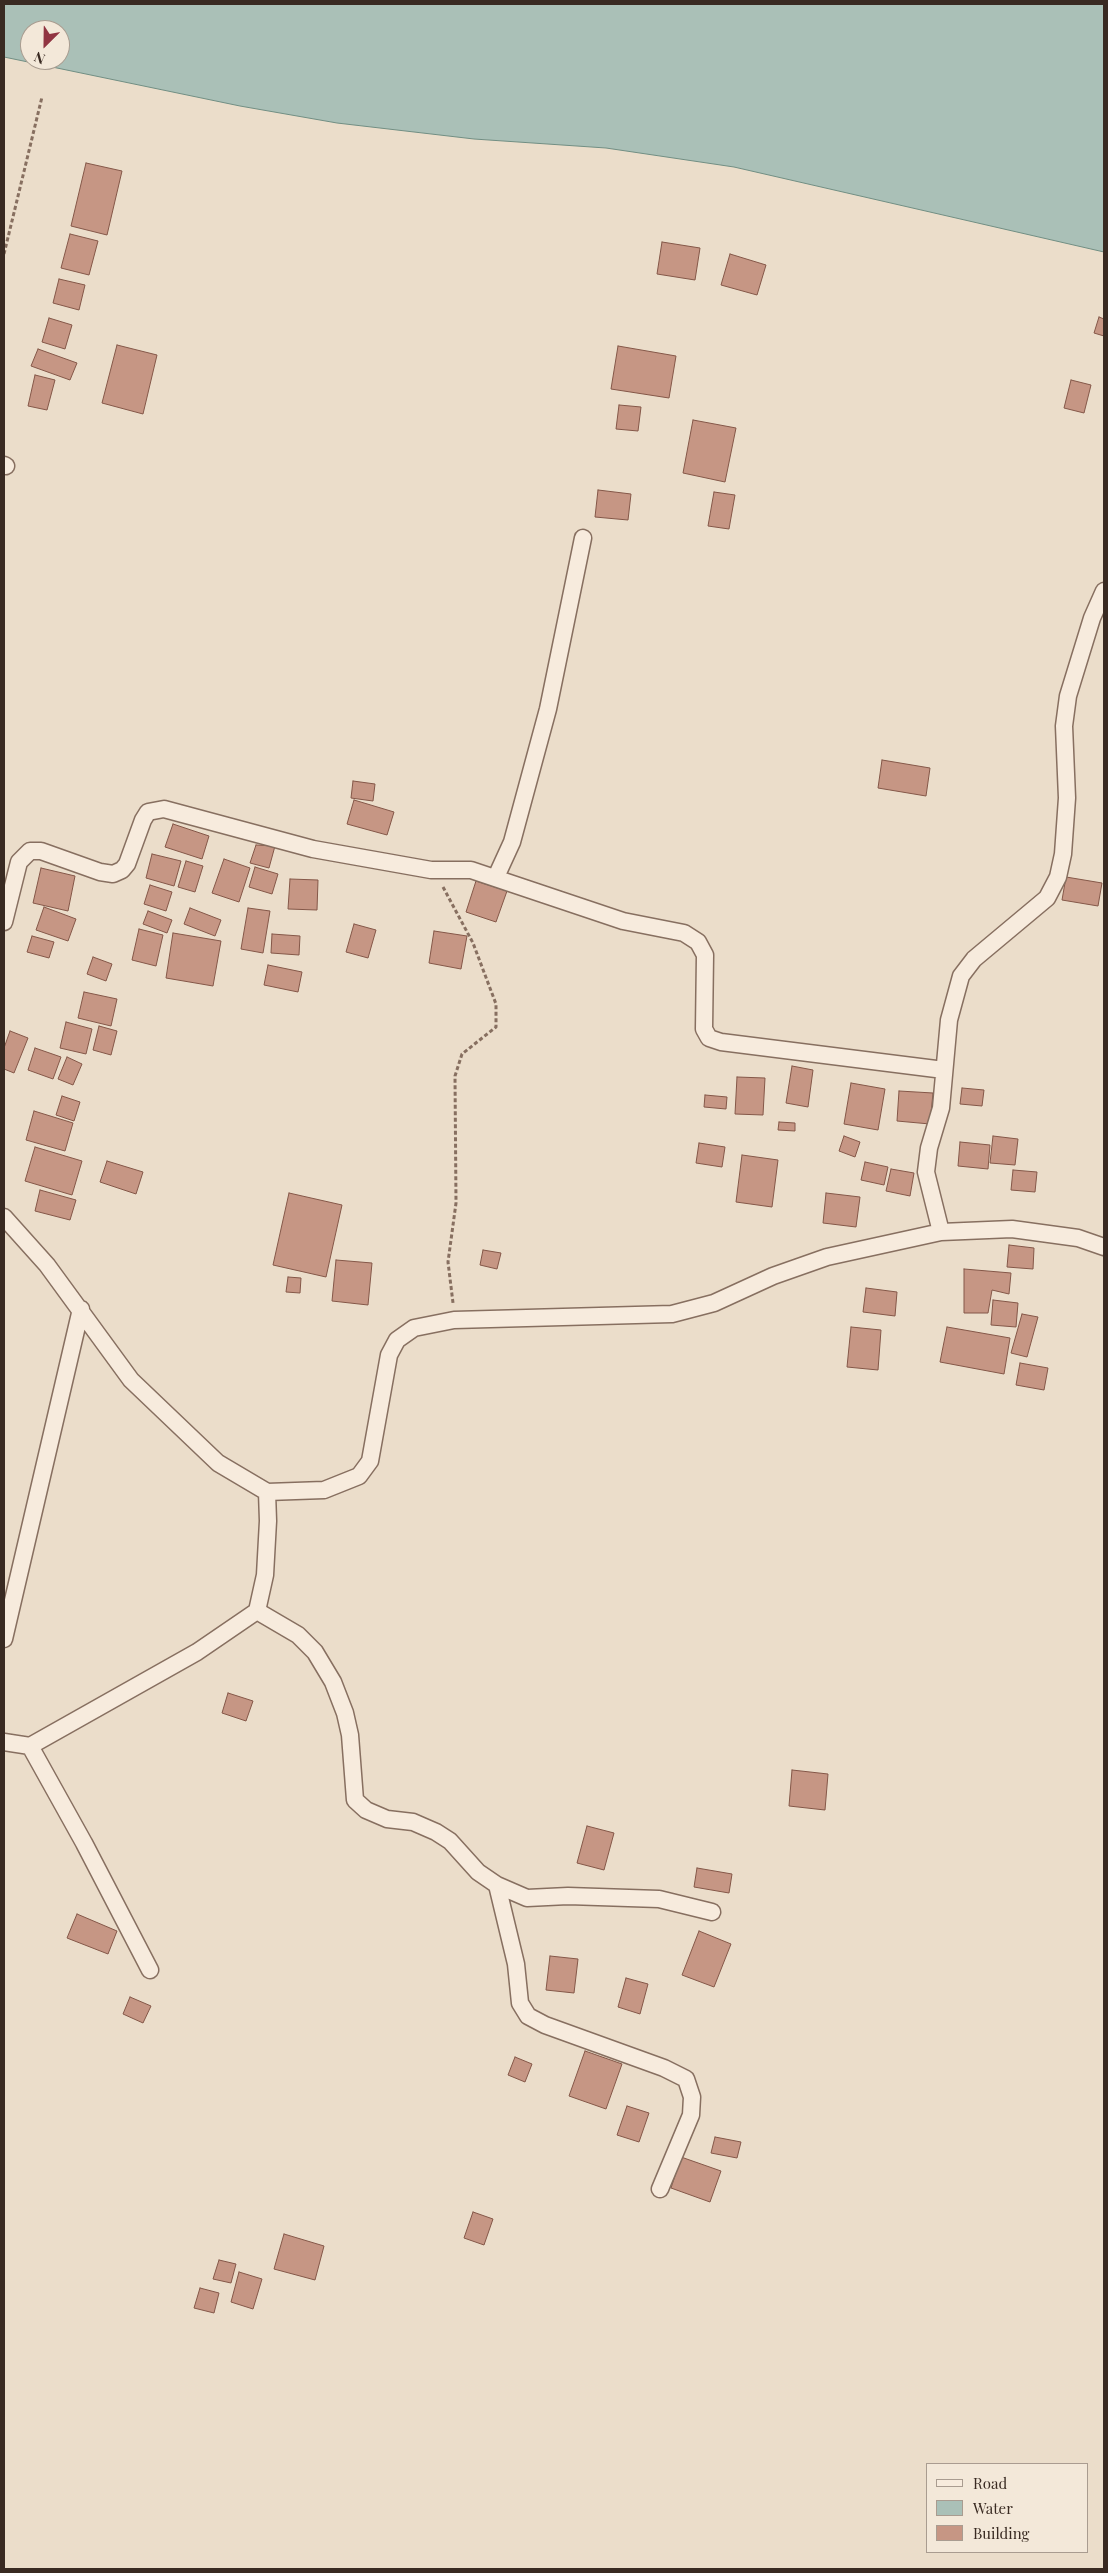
<!DOCTYPE html>
<style>
body{margin:0}
#map{position:relative;width:1108px;height:2573px;overflow:hidden;background:#ebddca;font-family:"Playfair Display",serif}
canvas{display:block}
.frame{position:absolute;inset:0;border:5px solid #392a22;pointer-events:none}
.legend{position:absolute;left:926px;top:2463px;width:162px;height:90px;box-sizing:border-box;background:#f3e8d9;border:1px solid #a99c90;margin:0;padding:6px 9px;list-style:none;font-size:15px;color:#392a22}
.legend li{display:flex;align-items:center;gap:10px;height:25px}
.legend b{width:25px;border:1px solid #a99c90}
.north{position:absolute;left:20px;top:20px;width:50px;height:50px;box-sizing:border-box;background:#f3e8d9;border:1px solid #a99c90;border-radius:50%;rotate:203deg;font-size:14px;font-weight:700;line-height:20px;text-align:center;color:#392a22}
.north::after{content:'';display:block;margin:auto;width:18px;height:22px;background:#913542;clip-path:polygon(50% 0,100% 100%,50% 72%,0 100%)}
</style>
<div id="map">
<canvas width="1108" height="2573"></canvas>
<div class="frame"></div>
<ul class="legend">
<li><b style="height:6px;background:#f7ebdd"></b>Road</li>
<li><b style="height:14px;background:#aac0b7"></b>Water</li>
<li><b style="height:14px;background:#c69684"></b>Building</li>
</ul>
<div class="north">N</div>
</div>
<script>
const g = document.querySelector('canvas').getContext('2d');
g.lineJoin = 'round';
function fillPath(path, color) {
  g.fillStyle = color;
  g.fill(path, 'evenodd');
}
function poly(rows) {
  const path = new Path2D();
  for (const r of rows) {
    path.moveTo(r[0], r[1]);
    for (let i = 2; i < r.length; i += 2) path.lineTo(r[i], r[i + 1]);
  }
  return path;
}
function trace(path, color, width, dash) {
  g.strokeStyle = color;
  g.lineWidth = width;
  g.lineCap = dash ? 'butt' : 'round';
  g.setLineDash(dash || []);
  g.stroke(path);
}
const water = poly([
 [4,4,1104,4,1104,252,734,167,606,148,474,139,337,123,240,106,4,57,4,4],
 [30,30,60,30,60,60,30,60,30,30]
]);
fillPath(water, '#aac0b7');
trace(water, '#718e83', 1);
const building = poly([
 [86,163,122,171,107,235,71,226,86,163],
 [70,234,98,241,89,275,61,268,70,234],
 [662,242,700,248,695,280,657,274,662,242],
 [730,254,766,265,757,295,721,285,730,254],
 [59,279,85,285,79,310,53,303,59,279],
 [1099,317,1104,319,1104,336,1094,333,1099,317],
 [49,318,72,325,65,349,42,342,49,318],
 [117,345,157,355,143,414,102,403,117,345],
 [618,346,676,356,669,398,611,389,618,346],
 [38,349,77,363,70,380,31,366,38,349],
 [35,375,55,380,47,410,28,406,35,375],
 [1071,380,1091,385,1084,413,1064,408,1071,380],
 [619,405,641,407,638,431,616,429,619,405],
 [693,420,736,428,725,482,683,473,693,420],
 [598,490,631,494,628,520,595,517,598,490],
 [714,492,735,495,729,529,708,526,714,492],
 [882,760,930,768,926,796,878,788,882,760],
 [353,781,375,784,373,801,351,798,353,781],
 [354,800,394,812,387,835,347,824,354,800],
 [173,824,209,836,202,859,165,847,173,824],
 [256,845,275,846,269,868,250,863,256,845],
 [152,854,181,861,174,886,146,878,152,854],
 [224,859,250,868,239,902,212,893,224,859],
 [186,861,203,866,195,892,178,887,186,861],
 [255,867,278,874,272,894,249,887,255,867],
 [41,868,75,876,68,911,33,903,41,868],
 [1066,877,1102,883,1098,906,1062,900,1066,877],
 [290,879,318,880,317,910,288,909,290,879],
 [476,881,507,891,496,922,466,912,476,881],
 [150,885,172,892,166,911,144,904,150,885],
 [44,907,76,919,68,941,36,930,44,907],
 [190,908,221,920,215,936,184,924,190,908],
 [248,908,270,911,263,953,241,949,248,908],
 [148,911,172,920,167,933,143,924,148,911],
 [354,924,376,930,368,958,346,952,354,924],
 [139,929,163,935,156,966,132,960,139,929],
 [434,931,467,936,461,969,429,963,434,931],
 [173,933,221,941,213,986,166,978,173,933],
 [272,934,300,936,299,955,271,953,272,934],
 [32,936,54,942,49,958,27,952,32,936],
 [93,957,112,964,106,981,87,974,93,957],
 [268,965,302,972,298,992,264,985,268,965],
 [84,992,117,999,111,1026,78,1018,84,992],
 [66,1022,92,1029,86,1054,60,1048,66,1022],
 [99,1026,117,1031,111,1055,93,1050,99,1026],
 [10,1031,28,1038,14,1073,4,1069,4,1048,10,1031],
 [35,1048,61,1057,53,1079,28,1070,35,1048],
 [67,1057,82,1064,73,1085,58,1079,67,1057],
 [792,1066,813,1070,808,1107,786,1103,792,1066],
 [737,1077,765,1078,763,1115,735,1114,737,1077],
 [851,1083,885,1089,878,1130,844,1124,851,1083],
 [962,1088,984,1090,982,1106,960,1104,962,1088],
 [899,1091,933,1093,930,1124,897,1121,899,1091],
 [705,1095,727,1097,726,1109,704,1107,705,1095],
 [62,1096,80,1102,74,1121,56,1115,62,1096],
 [34,1111,73,1123,65,1151,26,1140,34,1111],
 [779,1122,795,1123,795,1131,778,1130,779,1122],
 [844,1136,860,1142,855,1157,839,1151,844,1136],
 [993,1136,1018,1139,1015,1165,990,1163,993,1136],
 [960,1142,990,1145,988,1169,958,1166,960,1142],
 [699,1143,725,1147,722,1167,696,1163,699,1143],
 [35,1147,82,1161,72,1195,25,1181,35,1147],
 [742,1155,778,1160,772,1207,736,1202,742,1155],
 [107,1161,143,1172,136,1194,100,1182,107,1161],
 [865,1162,888,1167,884,1185,861,1180,865,1162],
 [891,1169,914,1173,910,1196,886,1191,891,1169],
 [1013,1170,1037,1172,1035,1192,1011,1190,1013,1170],
 [40,1190,76,1200,70,1220,35,1211,40,1190],
 [289,1193,342,1205,326,1277,273,1265,289,1193],
 [826,1193,860,1197,856,1227,823,1223,826,1193],
 [1009,1245,1034,1248,1033,1269,1007,1267,1009,1245],
 [483,1250,501,1253,497,1269,480,1265,483,1250],
 [336,1260,372,1263,368,1305,332,1301,336,1260],
 [964,1269,1011,1273,1009,1294,992,1290,988,1313,964,1313,964,1269],
 [288,1277,301,1278,300,1293,286,1292,288,1277],
 [866,1288,897,1292,895,1316,863,1312,866,1288],
 [993,1300,1018,1303,1016,1327,991,1325,993,1300],
 [1022,1314,1038,1317,1027,1357,1011,1353,1022,1314],
 [851,1327,881,1330,878,1370,847,1367,851,1327],
 [947,1327,1010,1338,1004,1374,940,1362,947,1327],
 [1020,1363,1048,1368,1044,1390,1016,1385,1020,1363],
 [228,1693,253,1701,246,1721,222,1713,228,1693],
 [792,1770,828,1774,825,1810,789,1806,792,1770],
 [587,1826,614,1833,604,1870,577,1863,587,1826],
 [697,1868,732,1874,729,1893,694,1887,697,1868],
 [77,1914,117,1931,108,1954,67,1938,77,1914],
 [699,1931,731,1944,714,1987,682,1975,699,1931],
 [550,1956,578,1959,574,1993,546,1990,550,1956],
 [626,1978,648,1984,640,2014,618,2007,626,1978],
 [130,1997,151,2006,143,2023,123,2014,130,1997],
 [585,2051,622,2064,606,2109,569,2096,585,2051],
 [515,2057,532,2064,525,2082,508,2075,515,2057],
 [627,2106,649,2113,639,2142,617,2135,627,2106],
 [715,2137,741,2142,737,2158,711,2153,715,2137],
 [681,2157,721,2171,710,2202,671,2188,681,2157],
 [473,2212,493,2219,484,2245,464,2238,473,2212],
 [284,2234,324,2246,315,2280,274,2269,284,2234],
 [219,2260,236,2264,231,2283,213,2279,219,2260],
 [239,2272,262,2279,253,2309,231,2302,239,2272],
 [200,2288,219,2293,214,2313,194,2308,200,2288]
]);
fillPath(building, '#c69684');
trace(building, '#845748', 1);
const minor = poly([
 [4,465,6,466],
 [496,877,512,842,548,709,583,538],
 [4,922,19,862,30,851,41,851,100,872,113,874,122,870,127,864,143,820,148,812,164,809,313,849,431,870,471,870,623,921,684,933,698,942,705,955,704,1029,709,1038,721,1042,944,1070],
 [4,1217,47,1265,131,1380,218,1463,267,1492],
 [941,1232,926,1172,929,1148,941,1108,949,1020,961,976,974,959,1047,898,1058,877,1063,854,1067,798,1064,726,1068,696,1092,618,1104,591],
 [257,1611,298,1635,315,1652,333,1682,345,1713,350,1735,355,1800,366,1810,387,1819,413,1822,436,1832,450,1841,478,1872,497,1885,527,1898,568,1896,659,1899,712,1912],
 [4,1639,81,1309],
 [4,1742,30,1746,197,1652,257,1611,265,1575,268,1521,267,1492,324,1490,359,1476,370,1461,389,1355,397,1340,414,1328,454,1320,672,1314,714,1303,773,1276,827,1257,941,1232,1012,1229,1078,1238,1104,1247],
 [30,1746,84,1843,150,1970],
 [497,1885,516,1964,520,2003,528,2016,545,2025,664,2068,686,2079,692,2097,691,2115,660,2189]
]);
trace(minor, '#876f60', 19);
trace(poly([
 [4,254,42,97],
 [443,887,473,943,496,1004,496,1027,462,1054,455,1076,456,1203,448,1262,453,1303]
]), '#876f60', 3, [4, 2.5]);
trace(minor, '#f7ebdd', 16);
</script>
